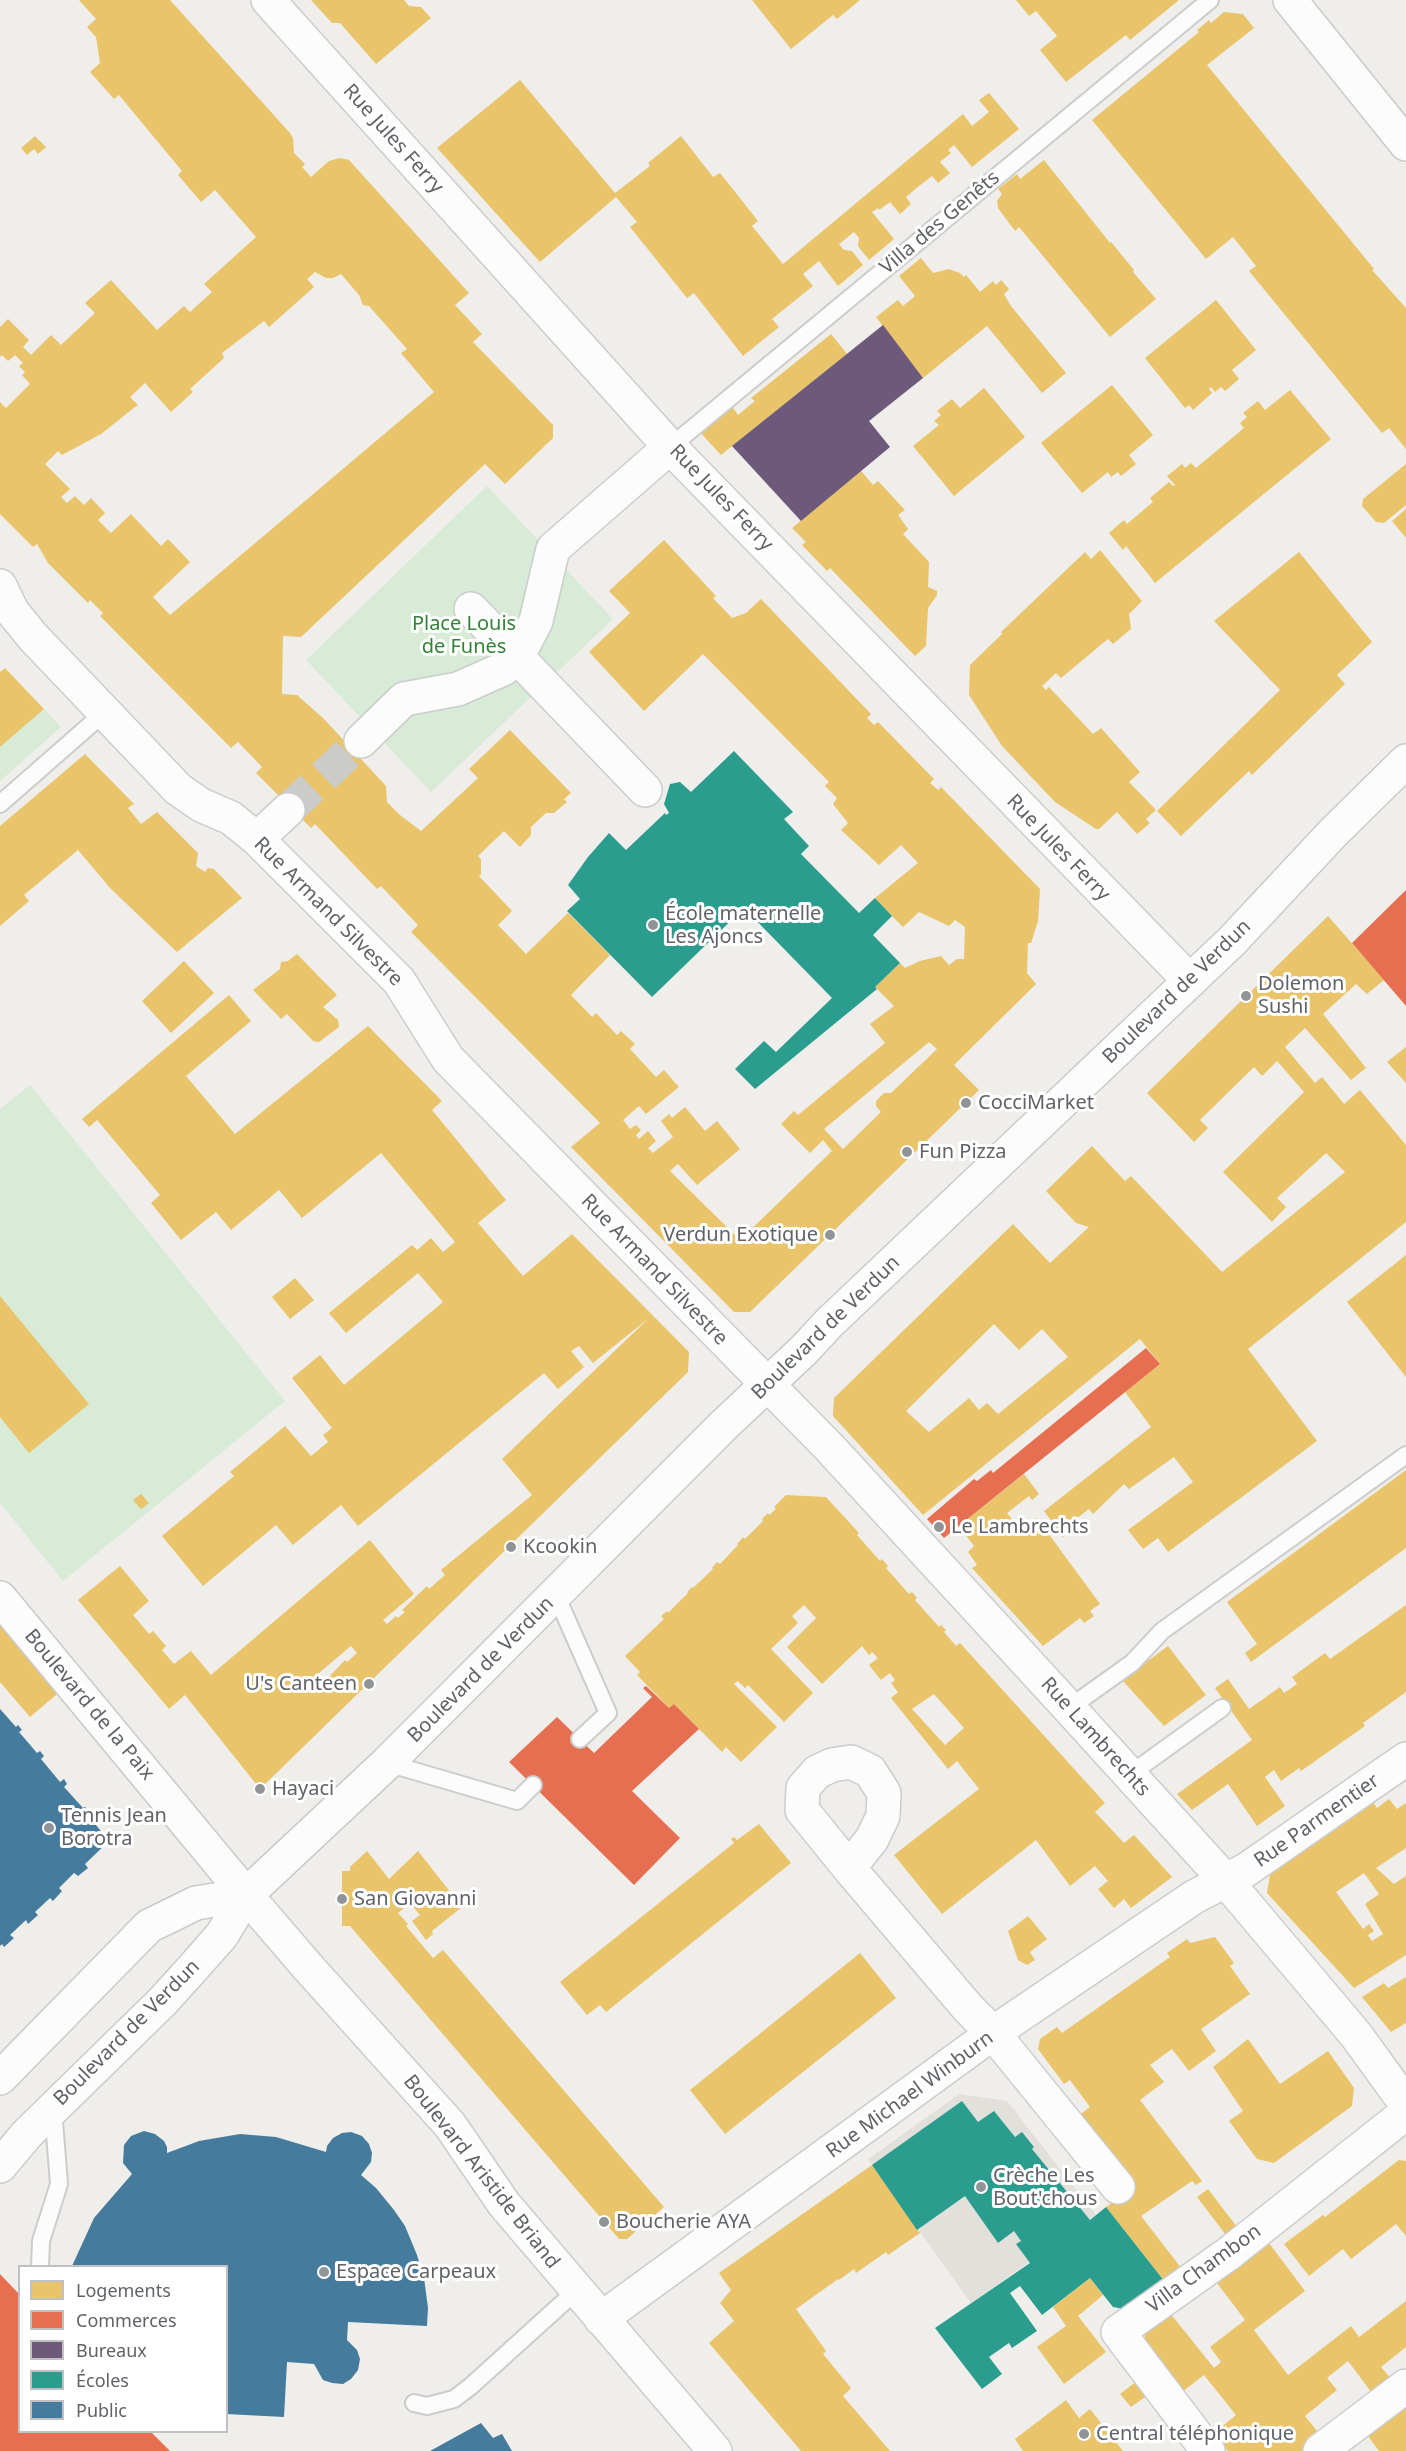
<!DOCTYPE html>
<meta charset="utf-8">
<style>
body{margin:0}
#map{position:relative;width:1406px;height:2451px;overflow:hidden;background:#efeeea;font-family:"Noto Sans",sans-serif}
canvas{display:block}
.legend{position:absolute;left:18px;top:2265px;width:210px;height:168px;box-sizing:border-box;background:#fff;border:2px solid #bfc1c3;margin:0;padding:8px 10px;list-style:none;font-size:18px;color:#5f6368}
.legend li{display:flex;align-items:center;gap:12px;height:30px}
.legend b{width:30px;border:2px solid #bfc1c3}
</style>
<div id="map">
<canvas width="1406" height="2451"></canvas>
<ul class="legend">
<li><b style="height:16px;background:#e9c46a"></b>Logements</li>
<li><b style="height:16px;background:#e76f51"></b>Commerces</li>
<li><b style="height:16px;background:#6d597a"></b>Bureaux</li>
<li><b style="height:16px;background:#2a9d8f"></b>Écoles</li>
<li><b style="height:16px;background:#457b9d"></b>Public</li>
</ul>
</div>
<script>
const g = document.querySelector('canvas').getContext('2d');
g.lineJoin = 'round';
function fillPath(path, color) {
  g.fillStyle = color;
  g.fill(path, 'evenodd');
}
function poly(rows) {
  const path = new Path2D();
  for (const r of rows) {
    path.moveTo(r[0], r[1]);
    for (let i = 2; i < r.length; i += 2) path.lineTo(r[i], r[i + 1]);
  }
  return path;
}
function trace(path, color, width, dash) {
  g.strokeStyle = color;
  g.lineWidth = width;
  g.lineCap = dash ? 'butt' : 'round';
  g.setLineDash(dash || []);
  g.stroke(path);
}
function label(font, color, halo, rows, align = 'center') {
  g.font = font + ' "Noto Sans",sans-serif';
  g.lineWidth = 6;
  g.setLineDash([]);
  g.textBaseline = 'middle';
  g.strokeStyle = halo;
  g.fillStyle = color;
  for (const [text, x, y, turn = 0] of rows) {
    g.save();
    g.translate(x, y);
    g.rotate((+turn || 0) * Math.PI / 180);
    g.textAlign = isNaN(turn) ? turn : align;
    if (halo) g.strokeText(text, 0, 0);
    g.fillText(text, 0, 0);
    g.restore();
  }
}
fillPath(poly([
 [959,2094,1007,2101,1096,2215,971,2303,868,2159]
]), '#e2e0da');
fillPath(poly([
 [487,486,613,619,431,792,306,660],
 [44,709,61,727,0,781,0,747],
 [30,1085,285,1401,63,1581,0,1503,0,1109]
]), '#d8ebd6');
fillPath(poly([
 [79,0,170,0,290,133,293,138,294,153,305,164,302,167,311,177,329,161,340,158,349,160,469,293,455,305,482,334,473,342,553,425,553,438,505,484,485,464,301,637,283,636,282,694,297,695,324,719,386,786,387,802,400,815,421,831,478,778,469,769,510,730,571,793,564,799,567,802,554,813,546,813,531,827,531,835,520,847,504,831,478,856,481,859,481,874,479,876,512,911,498,925,526,954,568,913,610,955,571,995,592,1017,596,1013,617,1035,621,1031,635,1044,630,1049,656,1077,664,1070,679,1087,646,1114,639,1106,623,1120,630,1129,636,1125,641,1130,636,1135,639,1139,648,1131,656,1141,648,1148,653,1153,673,1137,661,1121,669,1114,672,1118,685,1107,705,1131,717,1121,740,1149,697,1185,678,1164,670,1171,740,1240,832,1151,823,1140,810,1153,781,1124,794,1111,798,1115,885,1043,870,1024,894,1006,875,987,900,963,905,968,920,961,941,956,949,965,957,959,964,959,965,927,955,920,949,926,919,912,903,927,892,916,875,898,918,863,901,845,879,865,841,830,848,823,833,804,837,798,825,786,829,782,703,654,644,711,589,652,630,613,609,591,664,540,716,596,713,598,732,618,746,613,761,599,871,714,867,718,874,725,878,722,934,779,930,783,938,790,941,787,1040,889,1038,921,1032,940,1031,943,1028,943,1027,973,1036,984,954,1065,979,1090,750,1312,734,1312,571,1147,600,1123,411,932,418,925,381,886,377,889,315,824,311,828,256,773,262,767,238,742,231,748,100,616,103,613,90,600,88,603,48,563,37,544,33,547,0,514,0,402,6,408,30,384,22,375,25,372,19,366,23,363,15,355,8,361,2,355,0,357,0,327,8,319,29,340,23,347,31,355,51,335,61,345,95,313,85,303,111,280,157,330,184,306,190,312,212,292,204,284,256,237,215,190,201,202,178,175,182,171,119,95,114,99,90,72,100,63,96,37,87,27,96,19],
 [315,272,326,278,333,278,341,274,359,295,363,305,369,306,407,349,401,353,434,392,170,615,153,597,190,562,168,539,161,546,131,514,111,533,98,520,105,513,91,498,84,505,75,496,67,503,61,497,70,489,45,464,58,451,62,455,101,434,135,407,138,405,130,397,145,383,171,412,193,392,190,389,224,358,222,353,264,321,269,327,314,287,307,279],
 [929,1042,937,1049,891,1093,884,1093,876,1101,876,1106,881,1112,843,1149,824,1129],
 [311,0,404,0,409,6,421,7,431,18,376,64,340,23,332,23],
 [752,0,860,0,837,19,833,15,791,49],
 [1016,0,1179,0,1130,40,1126,35,1066,82,1040,50,1057,36,1036,11,1029,16],
 [1224,12,1243,14,1254,28,1207,65,1374,269,1372,270,1406,308,1406,449,1389,428,1382,433,1249,271,1256,266,1233,237,1206,259,1092,120,1199,32,1197,30,1209,20,1211,23],
 [520,80,615,193,650,166,648,163,681,136,713,177,720,173,747,207,758,221,752,226,783,264,963,114,972,126,989,112,979,100,989,93,1019,129,972,167,954,145,948,150,951,153,940,162,950,173,938,183,932,176,919,186,906,197,911,204,900,214,890,202,879,210,878,208,872,212,894,239,869,260,858,246,859,238,854,232,839,244,844,250,852,251,863,265,838,286,819,261,803,274,813,286,772,319,779,327,743,356,694,293,687,298,630,227,637,222,616,197,540,262,437,148],
 [35,136,46,147,38,154,34,149,27,155,21,148],
 [1044,160,1110,243,1111,242,1134,270,1133,272,1156,299,1110,337,1019,227,1015,231,998,208,997,201,1002,194,998,189,1017,174,1020,179],
 [921,258,933,273,949,269,960,273,964,277,966,275,980,292,993,281,996,285,1001,280,1009,289,1004,294,1011,306,1066,373,1042,393,987,326,923,378,876,317,898,300,903,306,915,296,899,276],
 [1216,300,1256,350,1232,370,1239,379,1225,391,1221,387,1215,392,1211,387,1209,389,1212,393,1193,410,1189,405,1185,408,1145,358],
 [831,334,847,354,721,455,699,431,731,405,738,415,755,401,751,398],
 [1112,385,1153,435,1129,455,1136,464,1121,476,1118,472,1111,477,1108,472,1082,493,1041,443],
 [984,388,1025,437,954,496,913,446,939,425,934,421,941,415,937,411,952,399,960,408],
 [1290,390,1331,439,1155,583,1126,546,1123,550,1109,533,1124,520,1127,524,1153,502,1150,498,1169,482,1173,486,1175,485,1167,476,1182,464,1185,468,1191,463,1196,468,1244,428,1240,423,1247,417,1243,413,1258,401,1265,410],
 [1406,464,1406,505,1384,523,1376,522,1362,506,1363,499],
 [861,471,873,485,878,481,905,510,898,515,908,529,903,534,929,562,928,587,937,591,937,595,928,608,926,646,915,656,830,568,827,571,802,545,806,542,792,528],
 [1406,509,1406,538,1392,521],
 [1100,550,1142,601,1129,614,1131,629,1113,644,1108,639,1061,678,1056,673,1042,686,1046,690,1049,687,1093,734,1101,728,1140,772,1129,782,1156,810,1146,819,1150,823,1137,834,1117,812,1099,829,1096,829,1055,802,1002,746,969,695,970,665,1002,634,1001,632,1085,552,1091,559],
 [1299,552,1372,642,1337,675,1345,684,1252,775,1249,771,1181,836,1157,811,1280,690,1214,621],
 [5,668,44,709,0,747,0,672],
 [85,754,134,804,128,808,141,824,157,812,198,853,196,866,205,872,208,868,214,869,242,898,177,952,110,888,78,850,24,895,29,901,0,926,0,826],
 [1328,916,1384,980,1367,994,1356,984,1323,1014,1366,1068,1351,1080,1305,1028,1285,1047,1315,1083,1322,1077,1344,1104,1360,1090,1406,1145,1406,1222,1248,1349,1317,1441,1168,1552,1158,1538,1143,1549,1128,1530,1193,1482,1174,1457,1129,1489,1124,1484,1093,1514,1089,1509,1064,1528,1068,1533,1063,1537,1044,1511,1151,1427,1125,1392,1160,1364,1140,1339,923,1515,833,1416,834,1398,1013,1224,1050,1263,1089,1227,1076,1223,1046,1191,1092,1146,1125,1181,1131,1176,1222,1272,1345,1172,1326,1153,1277,1198,1286,1207,1272,1222,1223,1172,1304,1092,1277,1061,1262,1076,1254,1067,1200,1120,1208,1128,1194,1142,1147,1093],
 [994,1324,1019,1350,1042,1329,1068,1357,998,1414,987,1403,979,1410,969,1398,929,1432,906,1411],
 [297,954,337,995,323,1007,338,1020,339,1027,319,1042,313,1041,287,1014,281,1019,253,990,280,969,281,962,288,961],
 [184,961,214,993,171,1033,142,1001],
 [229,995,251,1021,186,1076,235,1134,368,1026,442,1101,432,1110,506,1200,478,1223,523,1276,572,1234,689,1352,688,1372,260,1789,185,1695,169,1709,78,1600,120,1566,149,1601,133,1615,149,1634,153,1631,166,1646,162,1650,174,1664,191,1651,211,1675,370,1540,414,1594,383,1620,387,1624,396,1616,398,1618,405,1612,402,1610,427,1586,429,1589,445,1575,441,1570,532,1495,502,1459,649,1318,593,1363,579,1346,571,1351,584,1367,558,1389,544,1373,358,1526,341,1505,293,1545,276,1525,203,1586,162,1536,234,1476,230,1472,285,1426,311,1456,328,1442,323,1435,332,1428,292,1378,320,1355,344,1385,443,1302,418,1273,346,1333,329,1313,412,1245,417,1250,431,1238,443,1252,455,1242,381,1153,302,1218,279,1190,231,1230,216,1212,181,1240,151,1203,160,1195,97,1120,89,1127,82,1119],
 [351,1646,357,1653,347,1662,345,1660,325,1681,323,1679,312,1688,307,1683],
 [1406,1047,1406,1083,1387,1062],
 [1406,1255,1406,1377,1347,1302],
 [295,1278,314,1300,290,1319,272,1297],
 [0,1296,89,1404,29,1453,0,1417],
 [1406,1470,1406,1548,1251,1662,1245,1653,1257,1644,1227,1602],
 [1024,1474,1039,1494,1032,1500,1029,1496,1007,1513,1021,1530,1037,1518,1100,1604,1090,1611,1094,1616,1084,1623,1080,1618,1043,1646,972,1568,977,1565,968,1552,974,1546,959,1526],
 [141,1494,149,1503,141,1509,133,1500],
 [786,1495,826,1497,859,1533,857,1535,880,1561,882,1559,888,1566,886,1568,909,1594,912,1592,917,1598,915,1600,939,1627,941,1625,946,1630,944,1632,956,1646,960,1643,1105,1803,1095,1812,1124,1843,1134,1835,1172,1877,1131,1908,1124,1899,1114,1908,1098,1889,1108,1881,1095,1866,1070,1886,1036,1840,942,1914,894,1855,979,1789,957,1761,948,1769,891,1698,898,1692,891,1683,895,1680,890,1673,881,1680,869,1665,878,1658,872,1652,869,1655,862,1646,822,1684,787,1647,816,1618,804,1605,792,1616,798,1623,771,1649,813,1693,784,1722,748,1685,745,1688,738,1681,734,1684,777,1727,741,1762,726,1747,722,1752,674,1704,669,1708,637,1675,640,1672,625,1656,664,1619,661,1616,667,1611,668,1613,688,1593,687,1592,692,1587,693,1588,713,1569,712,1568,717,1562,720,1564,738,1545,737,1544,743,1537,745,1539,763,1521,762,1519,768,1513,769,1515,776,1509,774,1507],
 [934,1694,964,1728,945,1745,912,1709],
 [0,1598,70,1683,30,1717,0,1682],
 [1406,1605,1406,1692,1363,1723,1365,1726,1301,1771,1299,1768,1281,1781,1274,1770,1265,1777,1285,1806,1257,1826,1228,1784,1192,1810,1177,1794,1252,1740,1215,1688,1228,1679,1249,1709,1280,1687,1284,1693,1297,1684,1292,1677,1325,1653,1330,1659],
 [1168,1646,1206,1695,1164,1726,1122,1680],
 [1389,1799,1397,1809,1406,1803,1406,1848,1376,1868,1394,1884,1406,1876,1406,1955,1354,1988,1267,1893,1270,1875,1373,1802,1377,1808],
 [1364,1873,1379,1894,1365,1904,1383,1934,1372,1941,1368,1935,1374,1931,1369,1924,1363,1929,1336,1892],
 [759,1824,791,1863,606,2012,600,2005,587,2015,560,1982,734,1843,731,1839,734,1837,737,1840],
 [367,1851,389,1879,418,1851,462,1907,432,1931,433,1934,426,1940,412,1921,420,1915,410,1903,398,1913,408,1924,406,1926,433,1958,443,1950,664,2207,627,2239,619,2239,350,1926,342,1926,342,1871,350,1871,350,1867],
 [1028,1916,1047,1939,1030,1952,1035,1960,1027,1965,1018,1960,1008,1931],
 [1215,1937,1234,1963,1230,1966,1250,1994,1201,2029,1216,2051,1189,2071,1172,2049,1150,2065,1164,2082,1140,2100,1202,2181,1196,2185,1192,2181,1141,2216,1182,2269,1165,2282,1106,2207,1134,2187,1078,2116,1090,2107,1070,2080,1064,2084,1038,2049,1040,2039,1057,2027,1062,2033,1170,1957,1167,1953,1187,1939,1190,1943],
 [860,1953,896,1998,725,2134,690,2090],
 [1406,1977,1406,2023,1391,2032,1362,1997,1384,1983,1388,1988],
 [1248,2039,1280,2084,1328,2051,1354,2088,1352,2106,1274,2163,1257,2159,1229,2121,1243,2111,1213,2067],
 [1399,2160,1406,2161,1406,2236,1396,2224,1351,2259,1343,2249,1309,2276,1284,2244,1323,2215,1325,2217],
 [872,2165,920,2233,888,2255,886,2252,856,2273,854,2269,839,2280,838,2279,796,2309,826,2351,823,2354,851,2388,843,2396,890,2451,801,2451,709,2343,734,2321,720,2303,731,2290,719,2273],
 [1208,2189,1237,2227,1226,2235,1197,2197],
 [1266,2239,1305,2291,1254,2330,1288,2375,1351,2326,1359,2337,1406,2301,1406,2347,1381,2367,1394,2382,1375,2397,1348,2361,1327,2378,1337,2390,1305,2416,1317,2431,1307,2438,1312,2445,1305,2451,1228,2451,1214,2433,1236,2415,1204,2375,1182,2392,1144,2343,1146,2324,1166,2308,1214,2368,1221,2362,1210,2347,1245,2320,1214,2279],
 [1090,2278,1103,2295,1078,2316,1106,2352,1064,2384,1037,2347,1066,2326,1053,2307],
 [1141,2378,1152,2392,1131,2407,1120,2394],
 [1066,2400,1079,2418,1090,2409,1123,2451,1023,2451,1015,2439],
 [1406,2400,1406,2451,1379,2451,1365,2432]
]), '#e9c46a');
fillPath(poly([
 [1406,890,1406,1006,1352,943],
 [1146,1348,1160,1364,944,1538,927,1519,974,1479,977,1481,991,1470,993,1473],
 [646,1686,669,1708,674,1704,699,1729,632,1791,680,1838,634,1885,509,1762,557,1717,594,1753,652,1697,643,1688],
 [0,2274,20,2295,20,2432,151,2432,170,2451,0,2451]
]), '#e76f51');
fillPath(poly([
 [883,325,923,378,869,421,890,447,801,521,732,446]
]), '#6d597a');
fillPath(poly([
 [734,751,793,812,784,819,809,846,801,854,859,913,875,898,892,916,873,935,900,963,875,987,877,989,755,1089,735,1069,764,1041,776,1052,832,998,744,908,652,997,567,911,580,899,568,885,588,857,609,833,626,850,665,813,666,815,669,813,664,804,670,784,680,782,691,792],
 [962,2101,978,2122,994,2111,1015,2137,1022,2132,1034,2147,1032,2149,1090,2220,1106,2207,1165,2282,1129,2310,1113,2307,1090,2278,1042,2315,1020,2286,1010,2293,1037,2331,1012,2348,1009,2343,989,2357,1002,2374,982,2389,935,2328,1030,2263,1016,2244,1021,2241,1014,2231,998,2243,965,2196,917,2230,872,2165]
]), '#2a9d8f');
fillPath(poly([
 [0,1709,16,1727,18,1725,22,1730,19,1732,37,1753,40,1751,44,1756,41,1759,60,1782,64,1779,67,1784,64,1787,83,1808,85,1807,90,1811,87,1814,109,1841,85,1864,88,1868,78,1876,74,1873,59,1888,62,1891,53,1901,50,1898,35,1912,38,1915,28,1924,26,1920,10,1935,14,1938,4,1947,2,1944,0,1946],
 [144,2131,155,2134,164,2141,167,2147,167,2153,199,2141,240,2134,276,2137,326,2152,327,2146,333,2138,342,2133,351,2132,362,2136,369,2144,372,2153,371,2162,361,2175,376,2188,394,2210,405,2226,417,2255,424,2278,428,2308,427,2326,348,2322,347,2340,357,2350,360,2359,358,2370,351,2379,343,2384,332,2383,323,2380,314,2364,287,2362,284,2417,226,2414,226,2266,72,2266,94,2218,132,2174,123,2163,124,2145,131,2136],
 [481,2423,493,2438,502,2434,512,2451,430,2451]
]), '#457b9d');
trace(poly([
 [288,810,361,741]
]), '#cbcbca', 33, [33, 16]);
const lane = poly([
 [670,447,1210,0],
 [0,804,105,712],
 [556,1595,608,1713,580,1739],
 [1069,1708,1132,1663,1162,1631,1406,1455],
 [387,1763,517,1801,533,1785],
 [1129,1775,1222,1708],
 [40,2266,41,2241,59,2184,53,2109],
 [414,2403,427,2406,454,2399,471,2386,576,2291]
]);
const street = poly([
 [268,0,670,447,1190,981],
 [0,586,12,611,33,637,178,789,201,805,231,818,257,839,399,981,448,1059,829,1447,1069,1708,1227,1882,1356,2035,1406,2104],
 [471,609,645,790],
 [361,741,404,699,458,689,503,669,517,658,536,621,553,549,670,447],
 [257,839,288,810],
 [849,1868,872,1839,883,1816,884,1793,870,1771,851,1762,832,1765,817,1772,803,1788,802,1810,849,1868,968,2008,993,2033,1118,2187],
 [246,1895,307,1966,450,2125,504,2204,715,2451],
 [601,2319,993,2033,1194,1897,1246,1870,1406,1759],
 [1208,2451,1118,2332,1228,2254,1406,2113],
 [1320,2451,1406,2386]
]);
const secondary = poly([
 [1290,0,1406,144],
 [0,1598,246,1895],
 [0,2078,149,1926,196,1903,246,1895],
 [0,2166,27,2134,163,2001,192,1969,222,1935,246,1895,387,1763,725,1424,804,1350,829,1323,1232,941,1332,834,1406,761]
]);
trace(lane, '#cbcccc', 20);
trace(street, '#cbcccc', 36);
trace(secondary, '#cacacb', 36);
trace(lane, '#fdfcfc', 16);
trace(street, '#fdfcfc', 33);
trace(secondary, '#fdfcfc', 33);
for (const [x, y, r, color] of [
 [653,925,6,"#919496"],
 [1246,996,6,"#919496"],
 [966,1103,6,"#919496"],
 [907,1152,6,"#919496"],
 [830,1235,6,"#919496"],
 [939,1527,6,"#919496"],
 [511,1547,6,"#919496"],
 [369,1684,6,"#919496"],
 [260,1789,6,"#919496"],
 [49,1828,6,"#919496"],
 [342,1899,6,"#919496"],
 [981,2187,6,"#919496"],
 [604,2222,6,"#919496"],
 [324,2272,6,"#919496"],
 [1084,2434,6,"#919496"]
]) {
  const dot = new Path2D();
  dot.arc(x, y, r, 0, 2 * Math.PI);
  g.fillStyle = color;
  g.fill(dot);
  trace(dot, '#fff', 2);
}
label('20px', '#5f6368', '#fff', [
 ["Rue Jules Ferry",393,139,48],
 ["Villa des Genêts",940,223,-40],
 ["Rue Jules Ferry",721,498,46],
 ["Rue Jules Ferry",1058,848,46],
 ["Rue Armand Silvestre",328,912,45],
 ["Boulevard de Verdun",1177,992,-44],
 ["Rue Armand Silvestre",654,1270,46],
 ["Boulevard de Verdun",826,1328,-44],
 ["Boulevard de Verdun",481,1670,-45],
 ["Boulevard de la Paix",89,1705,50],
 ["Rue Lambrechts",1095,1737,48],
 ["Rue Parmentier",1317,1821,-35],
 ["Boulevard de Verdun",127,2033,-45],
 ["Rue Michael Winburn",910,2095,-36],
 ["Boulevard Aristide Briand",481,2172,52],
 ["Villa Chambon",1204,2269,-36]
]);
label('20px', '#348238', '#fff', [
 ["Place Louis",464,624],
 ["de Funès",464,647]
]);
label('20px', '#5f6368', '#fff', [
 ["École maternelle",665,914],
 ["Les Ajoncs",665,937],
 ["Dolemon",1258,984],
 ["Sushi",1258,1007],
 ["CocciMarket",978,1103],
 ["Fun Pizza",919,1152],
 ["Verdun Exotique",818,1235,"right"],
 ["Le Lambrechts",951,1527],
 ["Kcookin",523,1547],
 ["U's Canteen",357,1684,"right"],
 ["Hayaci",272,1789],
 ["Tennis Jean",61,1816],
 ["Borotra",61,1839],
 ["San Giovanni",354,1899],
 ["Crèche Les",993,2176],
 ["Bout'chous",993,2199],
 ["Boucherie AYA",616,2222],
 ["Espace Carpeaux",336,2272],
 ["Central téléphonique",1096,2434]
], 'left');
</script>
